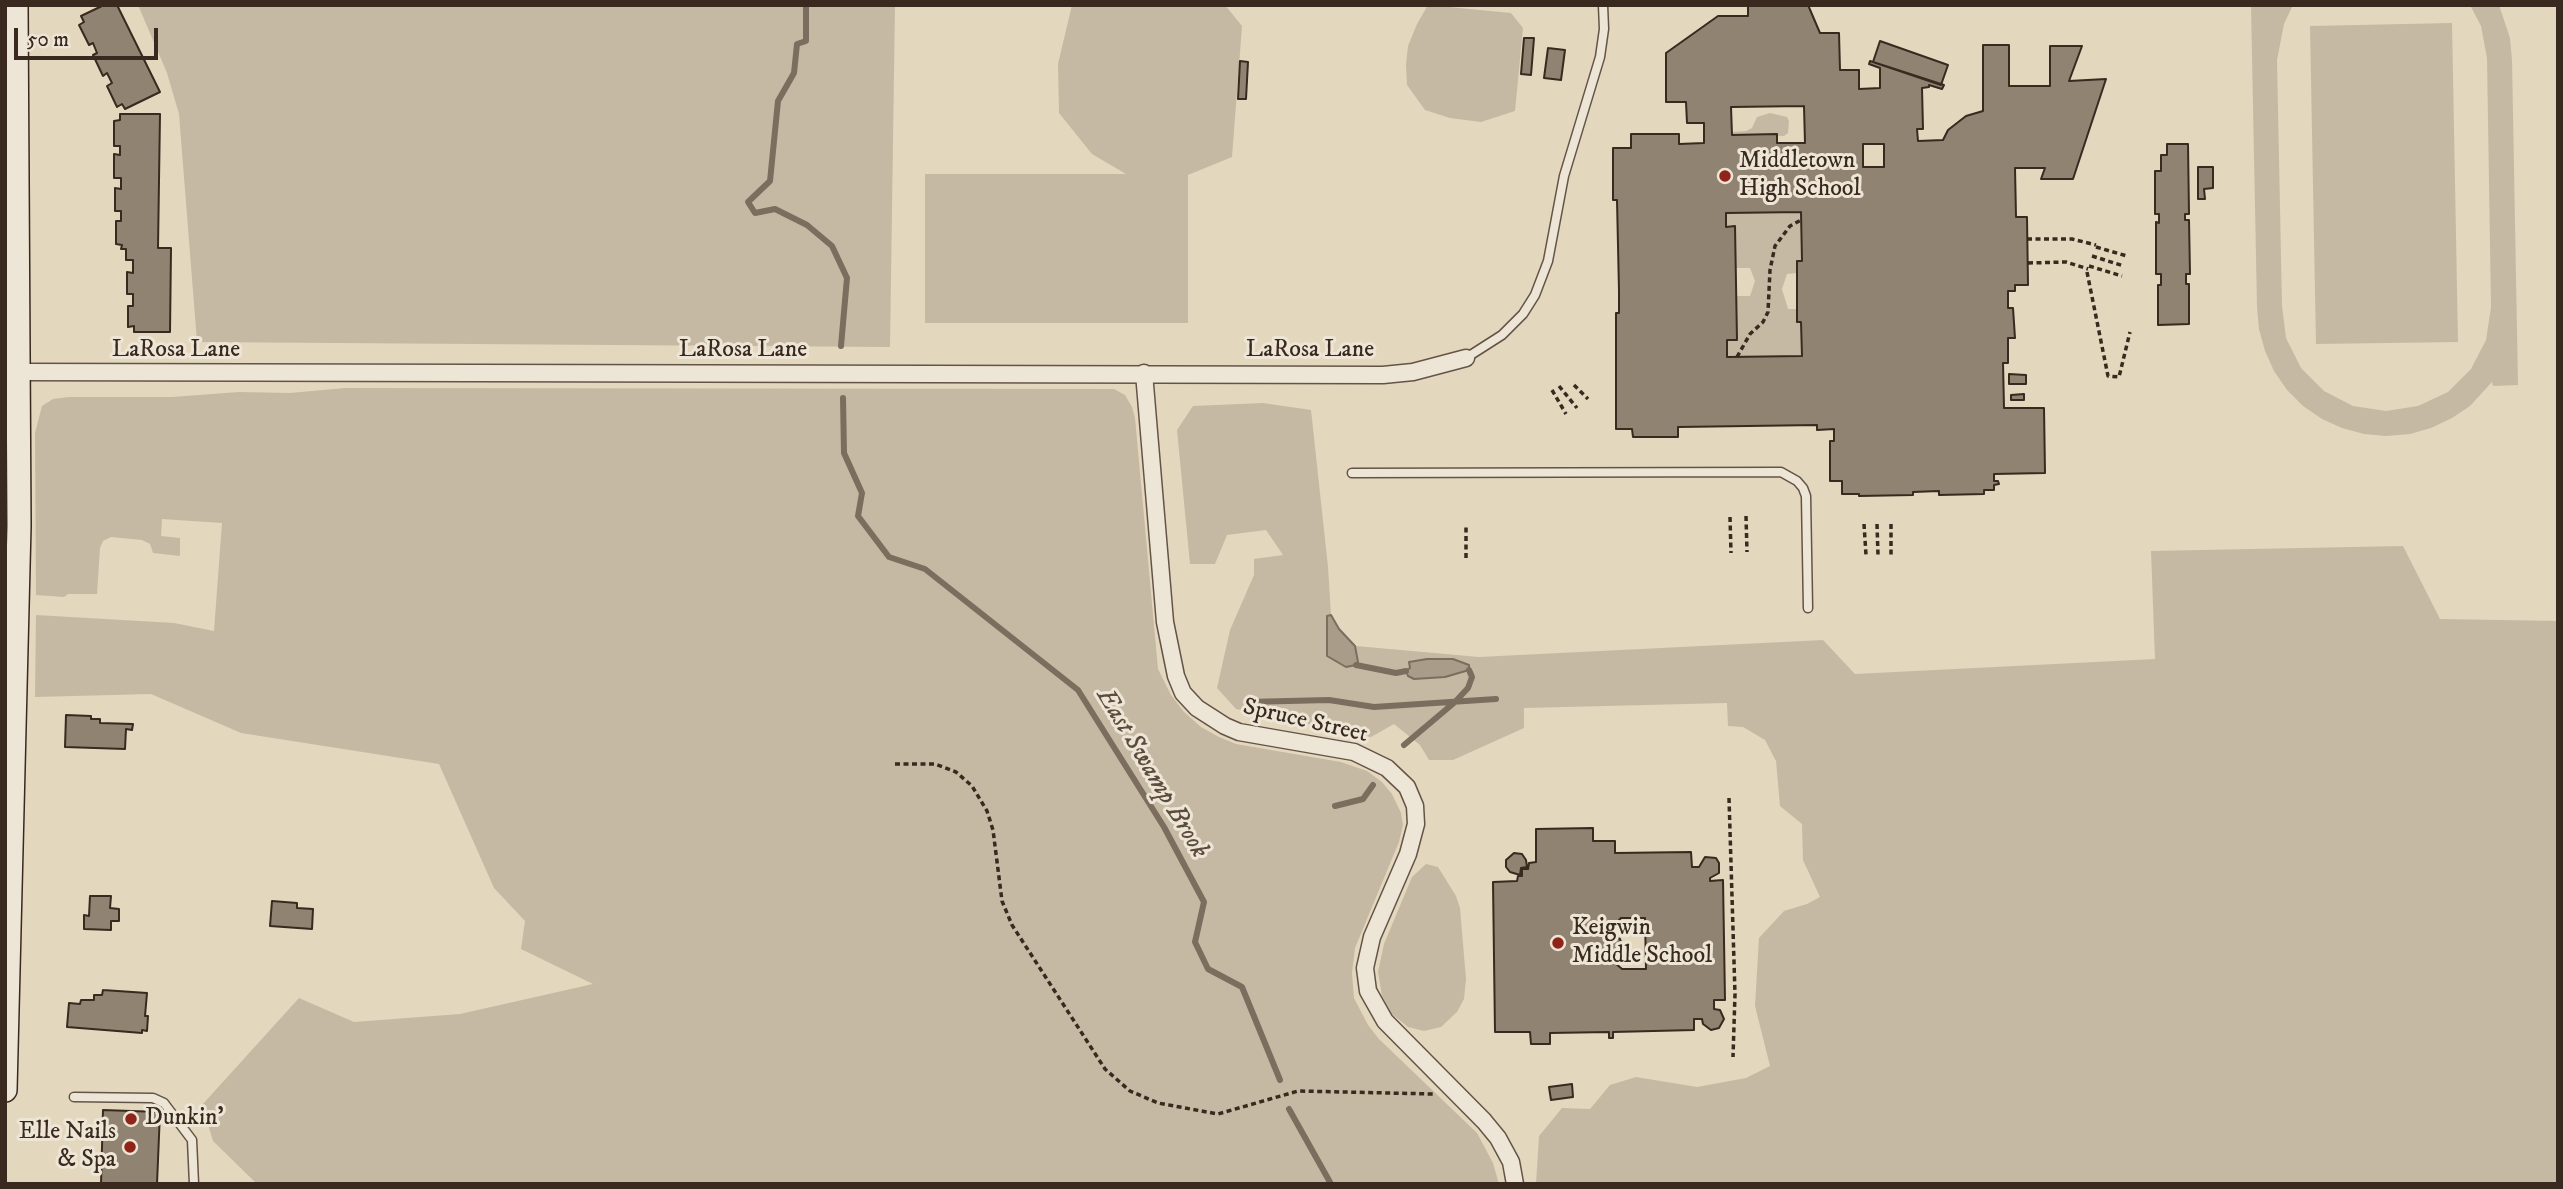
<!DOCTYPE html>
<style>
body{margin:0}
#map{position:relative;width:2563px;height:1189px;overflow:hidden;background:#e3d7be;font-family:"IM FELL DW Pica",serif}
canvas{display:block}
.frame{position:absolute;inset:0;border:7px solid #39291f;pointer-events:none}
.scale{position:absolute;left:14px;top:28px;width:144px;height:32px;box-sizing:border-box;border:4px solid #39291f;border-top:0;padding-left:9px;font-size:21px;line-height:24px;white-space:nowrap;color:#39291f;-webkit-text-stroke:5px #ede5d5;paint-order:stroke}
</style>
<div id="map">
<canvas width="2563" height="1189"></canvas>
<div class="frame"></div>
<div class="scale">50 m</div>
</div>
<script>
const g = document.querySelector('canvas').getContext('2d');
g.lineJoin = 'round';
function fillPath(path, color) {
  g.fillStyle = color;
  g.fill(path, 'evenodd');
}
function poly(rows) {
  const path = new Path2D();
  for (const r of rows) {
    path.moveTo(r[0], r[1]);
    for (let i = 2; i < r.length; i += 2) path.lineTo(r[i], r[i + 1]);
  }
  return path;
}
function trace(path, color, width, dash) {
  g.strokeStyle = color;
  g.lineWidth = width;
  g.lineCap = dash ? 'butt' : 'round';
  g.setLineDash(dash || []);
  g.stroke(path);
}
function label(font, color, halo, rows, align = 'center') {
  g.font = font + ' "IM FELL DW Pica",serif';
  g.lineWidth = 6;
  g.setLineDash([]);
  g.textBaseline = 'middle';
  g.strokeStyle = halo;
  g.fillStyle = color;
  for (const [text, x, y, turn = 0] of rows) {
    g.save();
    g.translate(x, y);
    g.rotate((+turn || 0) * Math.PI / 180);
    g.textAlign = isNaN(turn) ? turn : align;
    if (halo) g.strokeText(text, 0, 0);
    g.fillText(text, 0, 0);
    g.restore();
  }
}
fillPath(poly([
 [138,5,895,5,890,347,197,342,179,114,167,73],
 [1072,5,1225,5,1242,26,1232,157,1188,175,1188,323,925,323,925,174,1126,174,1092,154,1059,113,1058,64],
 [1428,5,1511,13,1523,28,1515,111,1481,122,1450,118,1425,110,1407,85,1406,65,1408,46,1417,24],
 [2251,5,2293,5,2284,24,2277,60,2282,306,2286,338,2301,368,2324,391,2353,406,2386,411,2418,406,2448,392,2471,369,2486,340,2491,307,2487,58,2481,26,2470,5,2499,5,2510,38,2512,60,2518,385,2493,386,2492,382,2470,406,2452,418,2431,428,2410,434,2386,436,2364,434,2342,428,2322,419,2303,406,2287,390,2274,371,2265,351,2259,329,2257,307],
 [2452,23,2458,342,2316,344,2310,26],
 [1770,113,1787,117,1789,121,1788,133,1784,136,1732,135,1731,132,1746,131,1752,128,1757,117],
 [1801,212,1802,261,1797,262,1797,273,1787,274,1782,289,1788,309,1797,309,1801,322,1802,356,1727,357,1727,340,1736,340,1736,296,1750,296,1755,281,1750,268,1736,268,1734,226,1726,227,1726,213],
 [345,388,1114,389,1125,395,1132,407,1135,418,1158,669,1171,695,1184,712,1201,727,1219,737,1236,744,1341,762,1367,771,1382,782,1392,794,1401,813,1403,825,1399,842,1355,948,1352,973,1354,998,1368,1025,1379,1039,1477,1133,1493,1163,1499,1184,257,1184,213,1141,202,1105,299,998,354,1022,460,1014,593,984,521,949,525,921,494,888,439,764,241,733,151,694,35,697,36,615,174,623,214,631,222,523,162,519,161,536,180,538,180,556,153,553,150,544,142,540,111,537,103,541,100,548,97,594,68,594,64,597,36,595,35,433,42,406,53,399,69,397,172,397,239,392,290,393],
 [1263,403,1311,410,1328,567,1331,615,1339,629,1356,646,1479,657,1823,640,1855,674,2155,659,2151,551,2403,546,2440,619,2558,621,2558,1184,1536,1184,1539,1136,1562,1108,1590,1109,1610,1085,1636,1077,1697,1087,1746,1078,1770,1066,1755,1006,1759,938,1784,911,1807,904,1820,897,1803,860,1802,824,1780,806,1776,761,1765,740,1743,727,1728,726,1727,703,1524,708,1524,728,1453,760,1429,760,1420,745,1394,724,1371,737,1236,709,1217,688,1230,630,1254,575,1254,559,1283,555,1266,530,1227,535,1215,564,1190,564,1177,430,1193,406],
 [1426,864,1438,867,1456,896,1460,908,1466,979,1464,999,1457,1012,1441,1027,1424,1031,1408,1027,1392,1014,1382,996,1378,972,1384,944,1412,877]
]), '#c6b9a3');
const water = poly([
 [1331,615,1339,629,1355,646,1358,662,1356,665,1346,667,1327,656,1327,616,1331,615],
 [1427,659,1453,659,1469,665,1469,670,1445,677,1414,679,1408,676,1406,671,1410,668,1409,662,1427,659]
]);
fillPath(water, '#a99c88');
trace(water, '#7c6e5e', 2);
trace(poly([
 [806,5,806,41,797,44,794,73,778,101,770,181,748,202,755,213,775,209,807,225,832,246,847,278,841,346],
 [843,398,844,453,862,493,858,516,889,557,925,569,1078,690,1164,827,1204,902,1195,942,1208,969,1242,987,1280,1080],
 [1356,665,1396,673,1406,671],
 [1247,702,1329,700,1374,707,1496,699],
 [1404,745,1455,702,1468,688,1472,677,1469,670],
 [1335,806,1363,799,1373,785],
 [1289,1109,1331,1184]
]), '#7c6e5e', 6);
const building = poly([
 [104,5,117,5,160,92,125,109,122,104,117,107,107,86,112,83,107,73,103,76,93,55,97,53,93,43,89,45,79,25,84,22,81,16,104,5],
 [1748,5,1808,5,1820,33,1839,33,1840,70,1859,70,1859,89,1880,88,1880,68,1869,64,1870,61,1944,85,1942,89,1929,85,1929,87,1922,88,1923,129,1917,129,1918,141,1943,140,1948,130,1966,116,1983,111,1983,45,2009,45,2009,86,2050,86,2050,46,2082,46,2069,81,2106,79,2073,179,2041,179,2045,168,2015,168,2016,217,2027,217,2028,285,2015,285,2015,291,2008,291,2008,308,2013,308,2015,338,2008,338,2008,363,2003,363,2004,408,2044,408,2045,473,1994,474,1994,481,1998,481,1999,484,1994,485,1994,490,1984,490,1984,494,1939,495,1939,491,1913,492,1913,495,1859,496,1859,494,1842,494,1842,481,1830,481,1830,441,1834,441,1834,429,1817,430,1817,425,1678,427,1678,437,1633,437,1632,429,1616,429,1616,313,1619,313,1619,291,1617,200,1613,200,1613,148,1631,148,1631,134,1679,134,1679,144,1704,143,1704,123,1687,123,1686,102,1666,102,1666,53,1718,16,1748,16,1748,5],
 [1804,106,1805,143,1777,143,1777,134,1732,135,1731,107,1804,106],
 [1863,144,1884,144,1884,167,1863,167,1863,144],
 [1801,212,1802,261,1797,261,1797,322,1801,322,1802,356,1727,357,1727,340,1737,340,1735,226,1726,227,1726,213,1801,212],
 [1524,38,1534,38,1531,75,1521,74,1524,38],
 [1880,41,1948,65,1941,85,1873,62,1880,41],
 [1548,48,1565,50,1561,80,1544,78,1548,48],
 [1240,61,1248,62,1246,99,1238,99,1240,61],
 [120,114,160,114,158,248,171,248,170,332,134,332,134,326,128,327,128,306,133,306,133,294,127,294,127,272,133,273,133,260,126,260,126,249,121,249,122,245,116,244,116,221,121,221,121,211,115,211,115,188,121,189,121,178,114,178,114,154,120,155,120,146,114,146,114,121,120,120,120,114],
 [2167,144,2188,144,2189,214,2185,214,2185,220,2189,220,2190,274,2186,274,2186,284,2189,284,2189,324,2158,325,2158,285,2161,285,2161,274,2156,274,2156,222,2159,223,2159,214,2155,214,2155,171,2161,171,2161,155,2167,155,2167,144],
 [2198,167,2213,167,2213,188,2204,189,2205,199,2198,199,2198,167],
 [2009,374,2026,375,2026,384,2009,384,2009,374],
 [2024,394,2024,400,2011,400,2011,395,2024,394],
 [66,715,91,716,91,719,100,719,100,723,133,724,132,730,126,729,125,749,65,747,66,715],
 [1593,828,1593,841,1615,841,1615,853,1691,852,1692,867,1699,867,1705,857,1716,858,1719,863,1719,873,1710,878,1710,881,1723,880,1725,1000,1714,1000,1714,1009,1720,1010,1724,1019,1719,1028,1711,1030,1703,1024,1702,1019,1694,1019,1694,1030,1613,1032,1613,1038,1609,1038,1609,1032,1550,1033,1550,1044,1531,1044,1530,1032,1495,1032,1493,882,1517,881,1518,876,1522,876,1522,869,1528,869,1529,863,1536,862,1536,829,1593,828],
 [1621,918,1645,918,1646,969,1622,969,1615,963,1614,956,1623,948,1620,939,1614,936,1614,926,1621,918],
 [1514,853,1522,854,1526,860,1527,867,1521,868,1520,875,1510,872,1506,867,1506,860,1514,853],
 [90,896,111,896,110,908,119,909,119,921,111,921,111,930,84,929,84,915,89,916,90,896],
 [272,901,297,903,297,908,313,909,312,929,270,926,272,901],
 [103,990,147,993,145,1016,148,1016,147,1031,142,1030,142,1033,67,1027,69,1003,80,1004,81,1000,94,1000,94,995,102,995,103,990],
 [1572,1084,1573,1097,1551,1100,1549,1087,1572,1084],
 [103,1110,160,1112,157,1184,101,1184,103,1110]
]);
fillPath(building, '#918372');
trace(building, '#39291f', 2);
const service = poly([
 [1466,358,1502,335,1523,314,1535,295,1548,261,1564,176,1600,57,1604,29,1603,5],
 [1352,473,1781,472,1797,481,1803,488,1806,496,1808,608],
 [74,1097,153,1098,164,1103,192,1140,194,1184]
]);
const minor = poly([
 [19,372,1383,375,1413,372,1466,358],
 [1144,373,1165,622,1176,676,1183,693,1197,708,1225,726,1239,732,1354,752,1387,768,1407,787,1415,806,1416,824,1408,854,1372,937,1365,968,1368,991,1385,1021,1484,1121,1498,1138,1511,1162,1515,1184]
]);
const secondary = poly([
 [5,1090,19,526,16,5]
]);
trace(service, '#645447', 11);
trace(minor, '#645447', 19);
trace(secondary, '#39291f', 26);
trace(poly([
 [2027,239,2072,239,2096,245],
 [2096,247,2127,256],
 [2092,256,2124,266],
 [2028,263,2066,262,2088,269],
 [2089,266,2122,276],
 [2087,272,2108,376,2119,377,2130,332],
 [1737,357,1750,334,1763,322,1768,312,1770,270,1775,246,1790,226,1801,220],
 [1574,385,1588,399],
 [1559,386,1577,408],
 [1552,390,1566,414],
 [1746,516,1747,552],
 [1730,517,1731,553],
 [1864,524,1866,555],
 [1877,524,1878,555],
 [1891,524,1891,555],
 [1466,558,1466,525],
 [895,764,935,764,956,772,972,786,987,811,993,830,1002,901,1012,925,1105,1069,1130,1091,1158,1103,1218,1114,1298,1091,1433,1094],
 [1729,798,1735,994,1733,1057]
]), '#39291f', 3.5, [5, 3.5]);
trace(service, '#ede5d5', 8);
trace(minor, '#ede5d5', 16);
trace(secondary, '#ede5d5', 23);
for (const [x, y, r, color] of [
 [1725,176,7,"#8f2418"],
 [1558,943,7,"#8f2418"],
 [131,1119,7,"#8f2418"],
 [130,1147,7,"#8f2418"]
]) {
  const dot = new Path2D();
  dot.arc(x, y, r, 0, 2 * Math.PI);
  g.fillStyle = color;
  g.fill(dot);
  trace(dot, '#ede5d5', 2.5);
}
label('24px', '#39291f', '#ede5d5', [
 ["Middletown",1739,162],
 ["High School",1739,190],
 ["Keigwin",1572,929],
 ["Middle School",1572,957],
 ["Dunkin'",145,1119],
 ["Elle Nails",116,1133,"right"],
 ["& Spa",116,1161,"right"]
], 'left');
label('24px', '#39291f', '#ede5d5', [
 ["LaRosa Lane",176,351],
 ["LaRosa Lane",743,351],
 ["LaRosa Lane",1310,351],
 ["Spruce Street",1305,722,13]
]);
label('italic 26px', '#5b4c3e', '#ede5d5', [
 ["East Swamp Brook",1151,774,59]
]);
</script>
